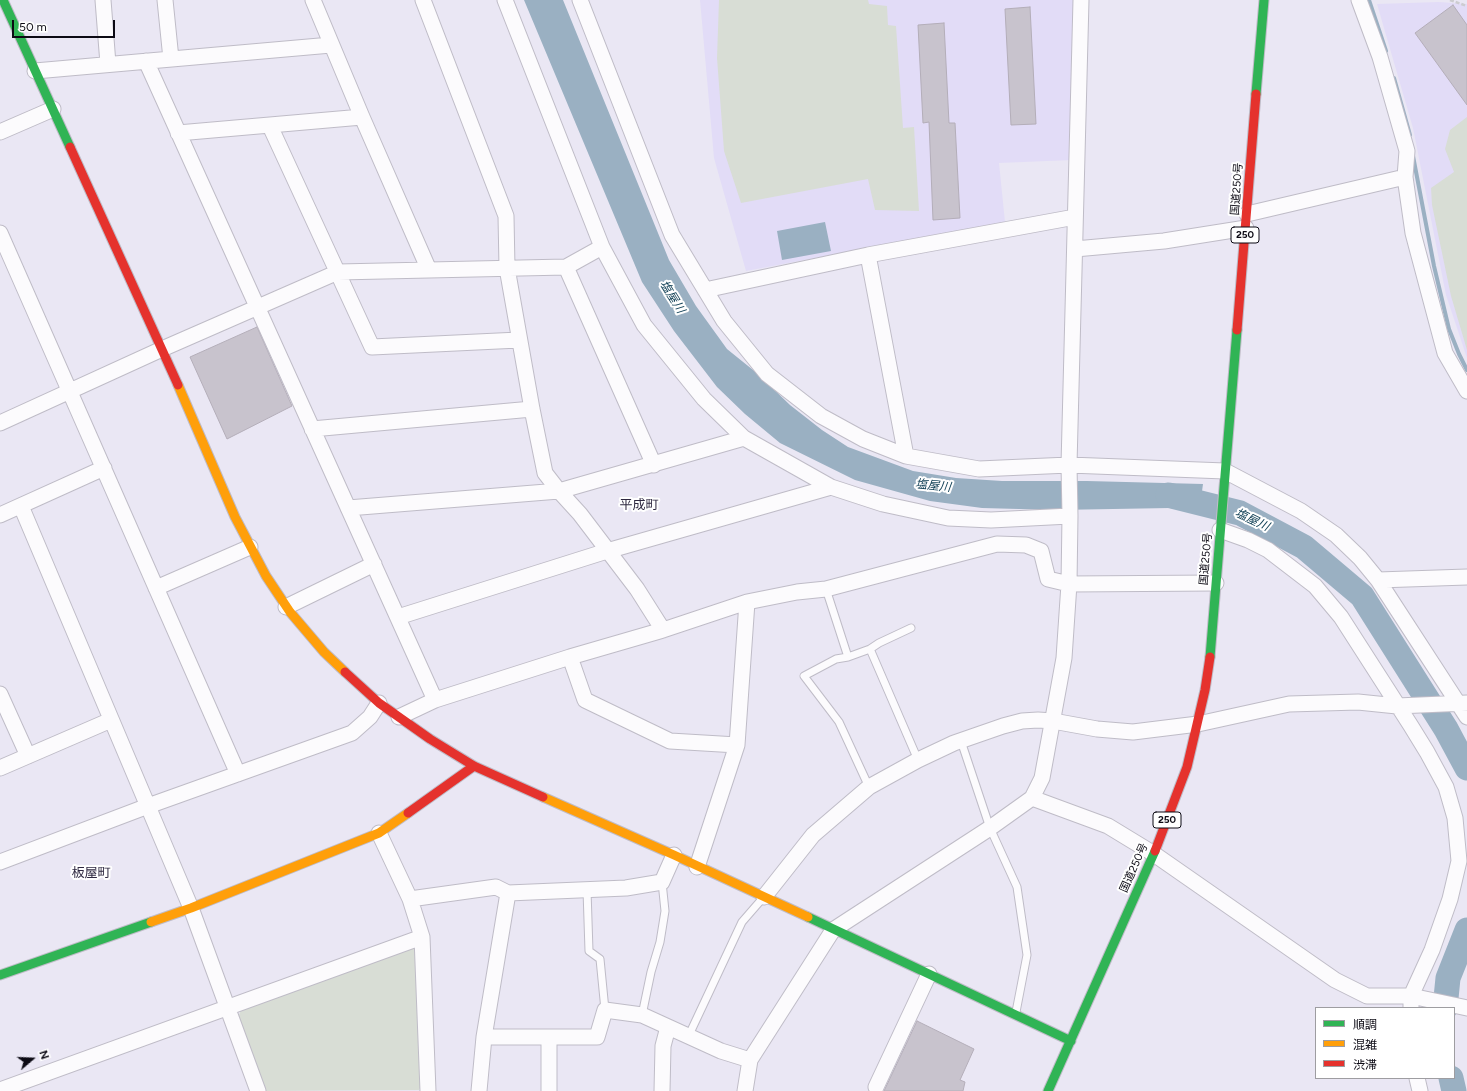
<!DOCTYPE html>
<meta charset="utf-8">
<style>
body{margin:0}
#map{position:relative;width:1467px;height:1091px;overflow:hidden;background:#eae7f4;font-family:Figtree,"Noto Sans JP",sans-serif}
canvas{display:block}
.legend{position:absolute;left:1315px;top:1007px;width:140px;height:72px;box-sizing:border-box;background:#fff;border:1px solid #9e9da1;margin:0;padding:5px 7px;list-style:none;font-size:12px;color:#0c0a14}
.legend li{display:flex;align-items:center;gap:8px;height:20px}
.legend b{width:20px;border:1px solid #9e9da1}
.north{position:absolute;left:12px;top:1039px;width:40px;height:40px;-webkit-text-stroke:3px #fff;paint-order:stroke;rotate:71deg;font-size:11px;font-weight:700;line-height:16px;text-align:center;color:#0c0a14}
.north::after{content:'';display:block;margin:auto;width:14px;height:18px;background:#0c0a14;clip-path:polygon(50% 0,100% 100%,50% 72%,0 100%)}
.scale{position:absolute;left:12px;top:20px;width:103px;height:18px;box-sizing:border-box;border:2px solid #0c0a14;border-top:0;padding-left:5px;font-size:12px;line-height:14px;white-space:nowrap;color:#0c0a14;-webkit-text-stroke:3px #fff;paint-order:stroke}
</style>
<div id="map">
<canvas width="1467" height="1091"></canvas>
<ul class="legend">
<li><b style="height:5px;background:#30b455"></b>順調</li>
<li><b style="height:5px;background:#ff9f0a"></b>混雑</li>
<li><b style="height:5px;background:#e5322d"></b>渋滞</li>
</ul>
<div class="north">N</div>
<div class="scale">50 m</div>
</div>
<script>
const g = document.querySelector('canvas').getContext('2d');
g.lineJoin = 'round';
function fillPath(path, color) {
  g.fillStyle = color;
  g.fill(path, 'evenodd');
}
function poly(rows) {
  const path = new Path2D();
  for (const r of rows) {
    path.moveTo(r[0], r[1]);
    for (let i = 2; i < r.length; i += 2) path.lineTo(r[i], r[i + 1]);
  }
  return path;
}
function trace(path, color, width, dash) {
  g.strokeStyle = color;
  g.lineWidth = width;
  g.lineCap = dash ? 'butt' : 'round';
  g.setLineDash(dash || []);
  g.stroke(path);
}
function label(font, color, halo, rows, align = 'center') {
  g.font = font + ' Figtree,"Noto Sans JP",sans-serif';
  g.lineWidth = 4;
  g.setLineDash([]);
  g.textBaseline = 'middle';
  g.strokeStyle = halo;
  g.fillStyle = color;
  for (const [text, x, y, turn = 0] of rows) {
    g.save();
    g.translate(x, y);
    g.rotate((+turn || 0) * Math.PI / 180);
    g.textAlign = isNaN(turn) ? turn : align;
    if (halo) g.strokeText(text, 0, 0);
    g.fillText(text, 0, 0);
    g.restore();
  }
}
fillPath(poly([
 [700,0,1078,0,1072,160,999,163,1005,222,746,271,714,158],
 [1439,2,1467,4,1467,358,1446,295,1413,128,1377,4]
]), '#e2dcf7');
fillPath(poly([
 [719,0,868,0,869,4,887,6,888,25,896,26,903,128,914,127,919,211,875,210,868,179,741,203,724,151,717,58],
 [1467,117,1467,350,1451,296,1432,205,1431,188,1454,172,1445,149,1450,130],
 [412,948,419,952,423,1084,419,1090,264,1091,237,1020,241,1010]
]), '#d8ddd5');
fillPath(poly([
 [524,0,563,0,669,260,696,306,727,349,758,374,790,405,822,430,848,447,913,471,956,478,1002,481,1087,481,1203,484,1199,513,1170,508,1056,510,982,508,930,501,855,480,780,443,745,414,717,387,674,331,642,282],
 [825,222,831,251,782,260,777,231]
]), '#9ab0c2');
trace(poly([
 [1369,0,1386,51],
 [1394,78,1410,135],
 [1413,156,1434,266,1449,329,1459,354,1467,370]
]), '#9ab0c2', 4);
trace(poly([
 [1168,495,1240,513,1304,547,1362,596,1446,729,1467,768],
 [1445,1008,1448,978,1467,930],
 [1451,1078,1454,1091]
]), '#9ab0c2', 25);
const building = poly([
 [1453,5,1467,25,1467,105,1415,33,1453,5],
 [1030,7,1036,124,1011,125,1005,9,1030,7],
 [944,23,949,123,955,123,960,218,933,220,929,122,923,123,918,25,944,23],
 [257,327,292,406,227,439,190,357,257,327],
 [917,1021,974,1049,960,1080,965,1082,963,1091,884,1091,917,1021]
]);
fillPath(building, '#c8c3cd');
trace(building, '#b4aeb9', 1);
const lane = poly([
 [826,589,848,657],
 [870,649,918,760],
 [961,741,990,828,1017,887,1027,955,1016,1012],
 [869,787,839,722,804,676,836,659,848,657,870,649,879,643,911,628],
 [587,890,589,951,600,959,605,1010],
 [642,1015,651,972,660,942,665,911,662,882],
 [689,1035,742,922,762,899]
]);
const street = poly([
 [103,0,108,64],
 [165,0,171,59],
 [313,0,362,117,429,270],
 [423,0,506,216,507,268,532,409,545,473,559,491,580,514,637,589,663,630],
 [505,0,602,247,644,325,704,399,744,438,831,487,883,504,948,518,991,520,1070,516],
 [580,0,672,235,724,321,767,374,821,416,863,439,906,456,979,469,1069,465,1225,471,1301,511,1336,535,1360,558,1378,580,1467,717],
 [1359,0,1380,57,1407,151,1405,177,1413,233,1445,353,1467,391],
 [146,61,435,700],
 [35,71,331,45],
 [270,126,372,347,519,340],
 [0,132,53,109],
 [178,133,362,117],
 [1247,214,1405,177],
 [0,233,238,774],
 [1075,249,1164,241,1246,228],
 [868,255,906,456],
 [566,267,654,465],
 [705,290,868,255,1075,217],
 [0,423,162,349,338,272,566,267,602,247],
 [312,429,532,409],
 [21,506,191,908,258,1091],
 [348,508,559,491,744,438],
 [0,515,104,468],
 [1220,530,1248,540,1268,550,1315,586,1341,617,1411,726,1427,752,1446,787,1455,818,1459,861,1450,899,1432,950,1411,996,1411,1008],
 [1378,580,1467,577],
 [156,588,250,547],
 [286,607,374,564],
 [398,617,607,551,831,487],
 [570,657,585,700,670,741,737,745],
 [0,694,28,756],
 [399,717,435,700,570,657,663,630,747,602,797,592,826,589,997,544,1026,545,1041,551,1048,579,1069,584,1216,583],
 [0,768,111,720],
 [1032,798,1108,826,1154,854,1335,980,1367,996,1411,996,1467,1008],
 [379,833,410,899,422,937,428,1091],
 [0,862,148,806,352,733,370,717,379,703],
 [697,867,737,745,747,602],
 [764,897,813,835,869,787,918,760,954,743,1003,726,1022,721,1038,720,1053,721,1097,729,1133,732,1198,724,1289,704,1358,702,1397,706,1467,703],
 [410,899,496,887,508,893,626,888,662,882,674,855],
 [484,1037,597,1037,605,1010,642,1015,721,1051,750,1060],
 [549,1038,549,1091],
 [1417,1078,1420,1091],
 [876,1087,929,974],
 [0,1090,422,937],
 [479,1091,484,1037,508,893],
 [662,1091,663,1046,668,1027],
 [745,1091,750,1060,833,930,990,828,1032,798,1042,778,1064,658,1069,584,1070,516,1069,465,1081,0]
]);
const fast = poly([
 [3,0,70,147],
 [1256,94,1264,0],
 [1210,657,1237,330],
 [808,917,1071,1041],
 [0,975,151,922],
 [1048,1091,1155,851]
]);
const slow = poly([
 [178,385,235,517,266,576,290,612,324,652,345,672],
 [543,797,674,855,808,917],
 [151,922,191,908,379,833,408,813]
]);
const jam = poly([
 [70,147,178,385],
 [1237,330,1256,94],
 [345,672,379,703,430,739,474,766,543,797],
 [408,813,474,766],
 [1155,851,1187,767,1205,690,1210,657]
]);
trace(lane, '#bfbcc7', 9);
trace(street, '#bfbcc7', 17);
trace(fast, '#bfbcc7', 11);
trace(slow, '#bfbcc7', 11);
trace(jam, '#bfbcc7', 11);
trace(poly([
 [1450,0,1467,6]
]), '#ccccd0', 2.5, [4, 2]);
trace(lane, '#fcfbfd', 7);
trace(street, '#fcfbfd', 15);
trace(fast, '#30b455', 9);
trace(slow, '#ff9f0a', 9);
trace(jam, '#e5322d', 9);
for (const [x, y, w] of [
 [1245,235,28],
 [1167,820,28]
]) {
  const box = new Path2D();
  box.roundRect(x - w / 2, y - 8, w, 16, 3);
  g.fillStyle = '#fff';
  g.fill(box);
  trace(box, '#0c0a14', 1);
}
label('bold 10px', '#0c0a14', null, [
 ["250",1245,235],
 ["250",1167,820]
]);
label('11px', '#0c0a14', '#fff', [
 ["国道250号",1237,189,-86],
 ["国道250号",1206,559,-85],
 ["国道250号",1134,868,-66]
]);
label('italic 12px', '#114056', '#fff', [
 ["塩屋川",672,297,58],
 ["塩屋川",933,486,6],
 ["塩屋川",1252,520,25]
]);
label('13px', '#2e2840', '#fff', [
 ["平成町",639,505],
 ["板屋町",91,873]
]);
</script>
